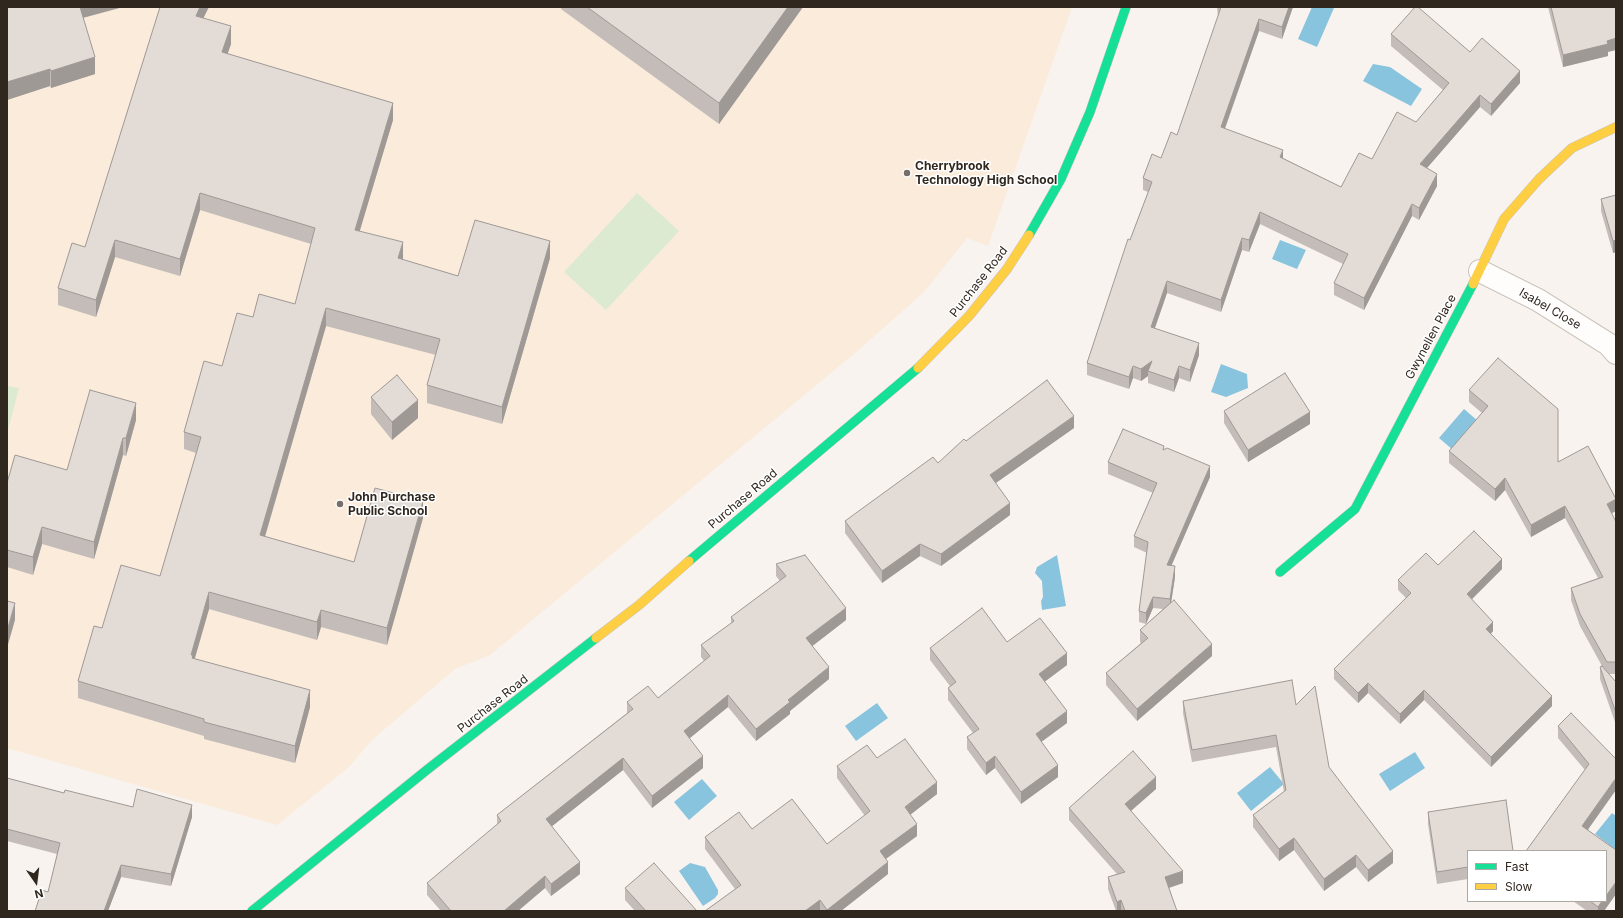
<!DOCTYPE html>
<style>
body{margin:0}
#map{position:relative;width:1623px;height:918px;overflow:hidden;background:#f8f3ee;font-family:Inter,sans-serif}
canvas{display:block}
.frame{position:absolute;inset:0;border:8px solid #30271e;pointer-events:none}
.legend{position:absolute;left:1467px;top:850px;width:140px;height:52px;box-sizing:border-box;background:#fff;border:1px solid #aca9a5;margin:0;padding:5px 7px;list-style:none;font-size:12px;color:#30271e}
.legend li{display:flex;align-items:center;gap:8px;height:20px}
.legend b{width:20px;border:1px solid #aca9a5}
.north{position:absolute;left:16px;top:862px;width:40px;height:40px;-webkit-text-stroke:3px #fff;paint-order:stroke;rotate:166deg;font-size:11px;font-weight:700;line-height:16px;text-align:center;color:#30271e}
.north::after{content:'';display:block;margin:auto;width:14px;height:18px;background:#30271e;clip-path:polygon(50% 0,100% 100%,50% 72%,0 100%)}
</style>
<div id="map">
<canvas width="1623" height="918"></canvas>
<div class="frame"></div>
<ul class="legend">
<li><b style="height:5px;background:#16e098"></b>Fast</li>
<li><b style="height:5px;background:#ffcf43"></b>Slow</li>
</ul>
<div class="north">N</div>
</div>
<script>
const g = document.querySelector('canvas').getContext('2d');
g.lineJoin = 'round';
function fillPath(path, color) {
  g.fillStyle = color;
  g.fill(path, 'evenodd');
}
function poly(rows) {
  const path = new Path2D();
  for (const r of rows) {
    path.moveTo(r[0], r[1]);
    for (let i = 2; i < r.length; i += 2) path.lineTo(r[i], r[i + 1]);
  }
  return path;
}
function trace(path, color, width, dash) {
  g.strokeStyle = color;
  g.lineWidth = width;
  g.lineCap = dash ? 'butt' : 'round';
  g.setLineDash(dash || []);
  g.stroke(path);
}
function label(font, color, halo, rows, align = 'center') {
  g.font = font + ' Inter,sans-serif';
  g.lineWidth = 3;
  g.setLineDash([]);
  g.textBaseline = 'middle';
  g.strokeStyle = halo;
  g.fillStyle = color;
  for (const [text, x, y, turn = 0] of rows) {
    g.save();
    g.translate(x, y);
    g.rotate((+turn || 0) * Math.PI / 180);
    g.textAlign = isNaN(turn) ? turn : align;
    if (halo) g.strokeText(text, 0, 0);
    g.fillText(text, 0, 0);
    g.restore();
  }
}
fillPath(poly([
 [7,7,1072,7,988,246,967,238,924,292,855,353,490,655,455,669,372,740,349,767,277,825,7,748]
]), '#faebdb');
fillPath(poly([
 [637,193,679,231,606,310,564,272],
 [7,386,19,388,7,434]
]), '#ddead2');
fillPath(poly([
 [1312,7,1334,8,1317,47,1298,39],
 [1373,64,1390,67,1422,89,1411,106,1363,81],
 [1280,240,1306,250,1297,269,1272,259],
 [1221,364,1247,374,1248,388,1226,397,1211,392],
 [1464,409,1478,421,1453,450,1439,438],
 [1057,555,1066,606,1042,610,1041,601,1043,597,1042,581,1035,573,1037,567],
 [877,703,888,718,856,741,845,726],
 [1415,752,1425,768,1390,791,1379,774],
 [1270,767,1284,784,1251,811,1237,793],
 [702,779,717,796,689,820,674,802],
 [1612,813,1616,816,1616,850,1595,834],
 [690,863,705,867,718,890,718,894,715,898,703,906,679,871]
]), '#89c4de');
const street = poly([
 [1480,271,1538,300,1608,344,1616,353]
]);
const fast = poly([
 [1029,235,1061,179,1090,112,1126,7],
 [689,561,918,368],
 [1280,572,1355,509,1473,284],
 [252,911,428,769,596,638]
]);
const slow = poly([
 [1473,284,1504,219,1539,179,1572,148,1616,127],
 [918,368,969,316,1007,269,1029,235],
 [596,638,639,605,689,561]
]);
trace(street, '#cac4bc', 24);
trace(fast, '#cac4bc', 10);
trace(slow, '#cac4bc', 10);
trace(street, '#fefdfc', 22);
trace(fast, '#16e098', 9);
trace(slow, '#ffcf43', 9);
fillPath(poly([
 [7,7,123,7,83,18,95,74,51,88,50,86,7,100],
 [561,7,803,7,719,124,561,9],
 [1217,7,1293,7,1282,39,1259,31,1225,129,1341,187,1416,122,1443,90,1391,46,1391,34,1470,52,1520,83,1491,116,1480,107,1427,168,1437,186,1419,220,1412,216,1364,310,1334,295,1334,283,1343,264,1260,224,1249,252,1242,250,1221,312,1167,293,1155,328,1199,355,1190,382,1179,378,1174,392,1148,383,1148,376,1141,381,1133,378,1129,389,1087,375,1087,363,1130,240,1148,192,1143,190,1143,178,1161,158,1177,135,1218,17],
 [1548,7,1616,7,1608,52,1608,56,1563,67],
 [204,18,231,44,227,54,393,120,359,231,403,260,458,276,550,258,502,424,427,403,427,385,436,355,326,326,265,537,354,562,423,518,387,645,321,627,317,640,209,609,194,659,310,707,295,763,204,739,204,736,78,698,78,681,102,628,160,576,196,453,184,449,184,432,222,366,253,317,295,304,311,244,200,210,180,276,115,257,96,317,58,305,58,288,85,247],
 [1616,195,1616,252,1613,253,1601,211,1601,199],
 [1469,390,1558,462,1612,513,1616,674,1609,674,1616,682,1616,725,1600,679,1600,667,1602,666,1580,626,1571,600,1571,588,1598,578,1565,518,1531,537,1505,490,1495,501,1449,463,1449,451,1482,413,1469,402],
 [371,397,418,418,392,440,371,414],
 [1224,411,1310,424,1248,462,1224,423],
 [136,420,126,456,123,455,94,559,42,544,33,575,7,567,7,483,67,470],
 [1074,428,996,483,1010,515,941,566,920,556,882,583,845,533,845,521,938,463,966,441],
 [1164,449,1210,477,1171,565,1175,577,1171,602,1212,656,1137,721,1106,685,1106,673,1141,643,1140,642,1140,630,1163,609,1153,608,1146,624,1139,622,1139,611,1147,553,1134,547,1134,536,1153,493,1108,474,1108,462],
 [776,564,846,620,812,646,829,679,790,711,790,714,756,741,728,707,689,738,703,768,652,808,623,770,552,826,580,874,551,896,545,888,518,911,441,911,427,895,427,883,497,825,497,815,627,713,627,702,658,698,704,661,701,657,701,645,731,623,731,617,780,581,776,576],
 [1438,565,1502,569,1472,599,1493,631,1491,634,1552,706,1491,767,1424,700,1400,724,1368,693,1358,703,1334,679,1334,669,1406,598,1398,590,1398,580],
 [1007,642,1067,665,1044,682,1067,723,1041,741,1058,777,1021,804,995,768,986,775,967,749,967,737,973,733,948,700,948,688,950,686,930,660,930,648],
 [1183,701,1296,705,1329,767,1393,863,1368,882,1356,867,1324,891,1294,850,1279,861,1253,827,1253,815,1284,792,1276,747,1192,762,1183,713],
 [1558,726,1616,759,1588,830,1616,850,1616,894,1604,911,1587,911,1573,901,1606,901,1526,851,1585,770,1558,738],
 [877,758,937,794,910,814,917,836,886,859,888,874,841,911,705,911,735,889,705,849,705,837,752,829,827,844,865,816,837,778,837,766],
 [7,778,64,793,133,807,192,817,171,886,121,877,108,911,35,911,48,892,57,854,7,841],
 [1156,789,1131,811,1183,883,1169,888,1177,911,1116,911,1108,889,1108,877,1117,874,1069,820,1069,808],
 [1428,812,1468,851,1468,879,1437,884,1428,824],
 [625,888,697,911,635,911,625,900]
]), '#c3bcb8');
fillPath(poly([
 [78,7,123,7,78,19],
 [200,7,209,7,196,33,196,16],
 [788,7,803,7,719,124,719,103],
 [1289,7,1293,7,1282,39,1282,27],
 [1259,19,1259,31,1221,139,1221,127],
 [231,26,231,44,222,70,222,52],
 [1616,38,1616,50,1608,52,1608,56,1563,67,1563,55],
 [95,57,95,74,51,88,51,71],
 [50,69,50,86,7,100,7,82],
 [1520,71,1520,83,1491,116,1491,104],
 [1480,95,1480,107,1420,176,1420,164],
 [393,103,393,120,355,247,355,230],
 [1283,150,1283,162,1280,157],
 [1437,174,1437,186,1419,220,1419,208],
 [200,193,200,210,180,276,180,259],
 [1412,204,1412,216,1364,310,1364,298],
 [1260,212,1260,224,1249,252,1249,240],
 [1242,238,1242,250,1221,312,1221,300],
 [115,240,115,257,96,317,96,300],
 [1616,240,1616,252,1613,253,1613,241],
 [550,241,550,258,502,424,502,407],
 [403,242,403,260,398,258],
 [1167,281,1167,293,1151,339,1151,327],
 [326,308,326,326,260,553,260,535],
 [1199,343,1199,355,1190,382,1190,370],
 [1152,361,1148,371,1148,376,1141,381,1141,369],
 [1133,366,1133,378,1129,389,1129,377],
 [1179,366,1179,378,1174,392,1174,380],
 [418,400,418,418,392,440,392,422],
 [136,403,136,420,126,456,126,438],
 [1310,412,1310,424,1248,462,1248,450],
 [1074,416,1074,428,990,487,990,475],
 [123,438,123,455,94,559,94,542],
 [1210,466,1210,477,1167,576,1167,565],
 [1505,478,1505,490,1495,501,1495,489],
 [1616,499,1616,511,1607,516,1607,504],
 [423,501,423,518,387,645,387,628],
 [1010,503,1010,515,941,566,941,554],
 [1565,506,1565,518,1531,537,1531,525],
 [42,527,42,544,33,575,33,557],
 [920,544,920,556,882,583,882,571],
 [1502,559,1502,569,1467,604,1467,594],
 [1175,566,1175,577,1170,610,1170,599],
 [209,592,209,609,193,665,191,655],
 [1153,597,1153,608,1146,624,1146,613],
 [15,603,15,620,7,648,7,631],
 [846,608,846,620,806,651,806,638],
 [321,610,321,627,317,640,317,622],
 [1493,622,1493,631,1486,639,1486,629],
 [1212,644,1212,656,1137,721,1137,709],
 [1067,653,1067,665,1039,686,1039,674],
 [829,667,829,679,790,711,790,714,756,741,756,729,788,700],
 [1368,683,1368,693,1358,703,1358,693],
 [310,690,310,707,295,763,295,746],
 [1424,690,1424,700,1400,724,1400,714],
 [728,695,728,707,684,743,684,731],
 [1552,696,1552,706,1491,767,1491,757],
 [1067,711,1067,723,1036,746,1036,734],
 [703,756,703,768,652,808,652,796],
 [995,756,995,768,986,775,986,763],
 [623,758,623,770,546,831,546,819],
 [1058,765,1058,777,1021,804,1021,792],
 [1156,777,1156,789,1125,816,1125,804],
 [1616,778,1616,790,1582,838,1582,826],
 [937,782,937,794,905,819,905,807],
 [192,805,192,817,171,886,171,874],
 [917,824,917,836,880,863,880,851],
 [1294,838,1294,850,1279,861,1279,849],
 [1393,851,1393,863,1368,882,1368,870],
 [1356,855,1356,867,1324,891,1324,879],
 [580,862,580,874,551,896,551,884],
 [888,862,888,874,841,911,827,911,827,910],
 [121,865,121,877,108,911,104,911],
 [1183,871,1183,883,1165,889,1165,877],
 [545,876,545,888,518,911,504,911],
 [1616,882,1616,894,1604,911,1598,911,1598,907,1602,901,1606,901,1606,896],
 [820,900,820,911,805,911],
 [1121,900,1121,911,1117,911,1117,902]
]), '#9f9996');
const building = poly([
 [7,7,80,7,95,57,51,71,50,69,7,82,7,7],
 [160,7,200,7,196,16,231,26,222,52,393,103,355,230,403,242,398,258,458,276,475,220,550,241,502,407,427,385,440,339,326,308,260,535,354,562,375,488,423,501,387,628,321,610,317,622,209,592,191,655,193,655,192,658,310,690,295,746,204,722,204,719,78,681,94,626,102,628,121,565,160,576,201,437,184,432,204,361,222,366,237,313,253,317,259,294,295,304,315,228,200,193,180,259,115,240,96,300,58,288,72,243,85,247,160,7],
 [587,7,788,7,719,103,587,7],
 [1221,7,1289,7,1282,27,1259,19,1221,127,1283,150,1280,157,1341,187,1359,153,1372,159,1397,112,1416,122,1449,83,1391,34,1415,7,1418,7,1470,52,1482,38,1520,71,1491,104,1480,95,1420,164,1437,174,1419,208,1412,204,1364,298,1334,283,1348,254,1260,212,1249,240,1242,238,1221,300,1167,281,1151,327,1199,343,1190,370,1179,366,1174,380,1148,371,1152,361,1141,369,1133,366,1129,377,1087,363,1128,239,1130,240,1152,182,1143,178,1152,154,1161,158,1171,132,1177,135,1221,7],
 [1551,7,1616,7,1616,38,1607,41,1608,44,1563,55,1551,7],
 [1616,195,1616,240,1613,241,1601,199,1616,195],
 [1498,358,1558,409,1558,462,1588,446,1616,499,1607,504,1616,522,1616,662,1607,662,1580,614,1571,588,1603,577,1565,506,1531,525,1505,478,1495,489,1449,451,1488,406,1469,390,1498,358],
 [1285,373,1310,412,1248,450,1224,411,1285,373],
 [397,375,418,400,392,422,371,397,397,375],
 [1047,380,1074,416,990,475,1010,503,941,554,920,544,882,571,845,521,933,457,938,463,964,439,966,441,1047,380],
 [90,390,136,403,126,438,123,438,94,542,42,527,33,557,7,550,7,483,15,455,67,470,90,390],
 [1123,429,1164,446,1163,450,1167,448,1210,466,1167,565,1175,566,1170,599,1153,597,1146,613,1139,611,1148,542,1134,536,1157,483,1108,462,1123,429],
 [1474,531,1502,559,1467,594,1493,622,1486,629,1552,696,1491,757,1424,690,1400,714,1368,683,1358,693,1334,669,1411,593,1398,580,1426,553,1438,565,1474,531],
 [805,555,846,608,806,638,829,667,788,700,790,702,756,729,728,695,684,731,703,756,652,796,623,758,546,819,580,862,551,884,545,876,504,911,451,911,427,883,501,821,497,815,633,709,627,702,648,686,658,698,710,656,701,645,734,621,731,617,786,576,776,564,805,555],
 [1174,600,1212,644,1137,709,1106,673,1148,638,1140,630,1174,600],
 [7,601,15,603,7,631,7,601],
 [982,608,1007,642,1040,618,1067,653,1039,674,1067,711,1036,734,1058,765,1021,792,995,756,986,763,967,737,979,729,948,688,956,682,930,648,982,608],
 [1602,666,1616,682,1616,713,1600,667,1602,666],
 [1292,680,1296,705,1315,686,1329,767,1393,851,1368,870,1356,855,1324,879,1294,838,1279,849,1253,815,1286,790,1276,735,1192,750,1183,701,1292,680],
 [1571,713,1616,759,1616,778,1582,826,1616,850,1616,882,1606,896,1606,851,1526,851,1589,764,1558,726,1571,713],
 [905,739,937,782,905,807,917,824,880,851,888,862,827,910,820,900,805,911,705,911,741,885,705,837,739,812,752,829,792,799,827,844,870,811,837,766,867,745,877,758,905,739],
 [1133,751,1156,777,1125,804,1183,871,1165,877,1177,911,1125,911,1121,900,1117,902,1108,877,1125,872,1069,808,1133,751],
 [7,778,64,793,65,790,133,807,137,789,192,805,171,874,121,865,104,911,35,911,42,890,48,892,60,843,7,829,7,778],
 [1506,800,1513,851,1468,851,1468,867,1437,872,1428,812,1506,800],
 [654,863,697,911,646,911,625,888,654,863],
 [1590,901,1602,901,1598,907,1590,901]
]);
fillPath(building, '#e3dbd6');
trace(building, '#9f9996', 1);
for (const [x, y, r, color] of [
 [907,173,4,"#766e67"],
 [340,504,4,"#766e67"]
]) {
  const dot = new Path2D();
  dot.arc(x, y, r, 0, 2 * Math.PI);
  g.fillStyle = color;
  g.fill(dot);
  trace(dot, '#fff', 1.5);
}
label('bold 12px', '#30271e', '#fff', [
 ["Cherrybrook",915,166],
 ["Technology High School",915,180],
 ["John Purchase",348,497],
 ["Public School",348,511]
], 'left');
label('12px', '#30271e', '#fff', [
 ["Purchase Road",979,282,-52],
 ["Isabel Close",1550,309,30],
 ["Gwynellen Place",1431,337,-62],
 ["Purchase Road",743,499,-40],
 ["Purchase Road",493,704,-38]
]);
</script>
